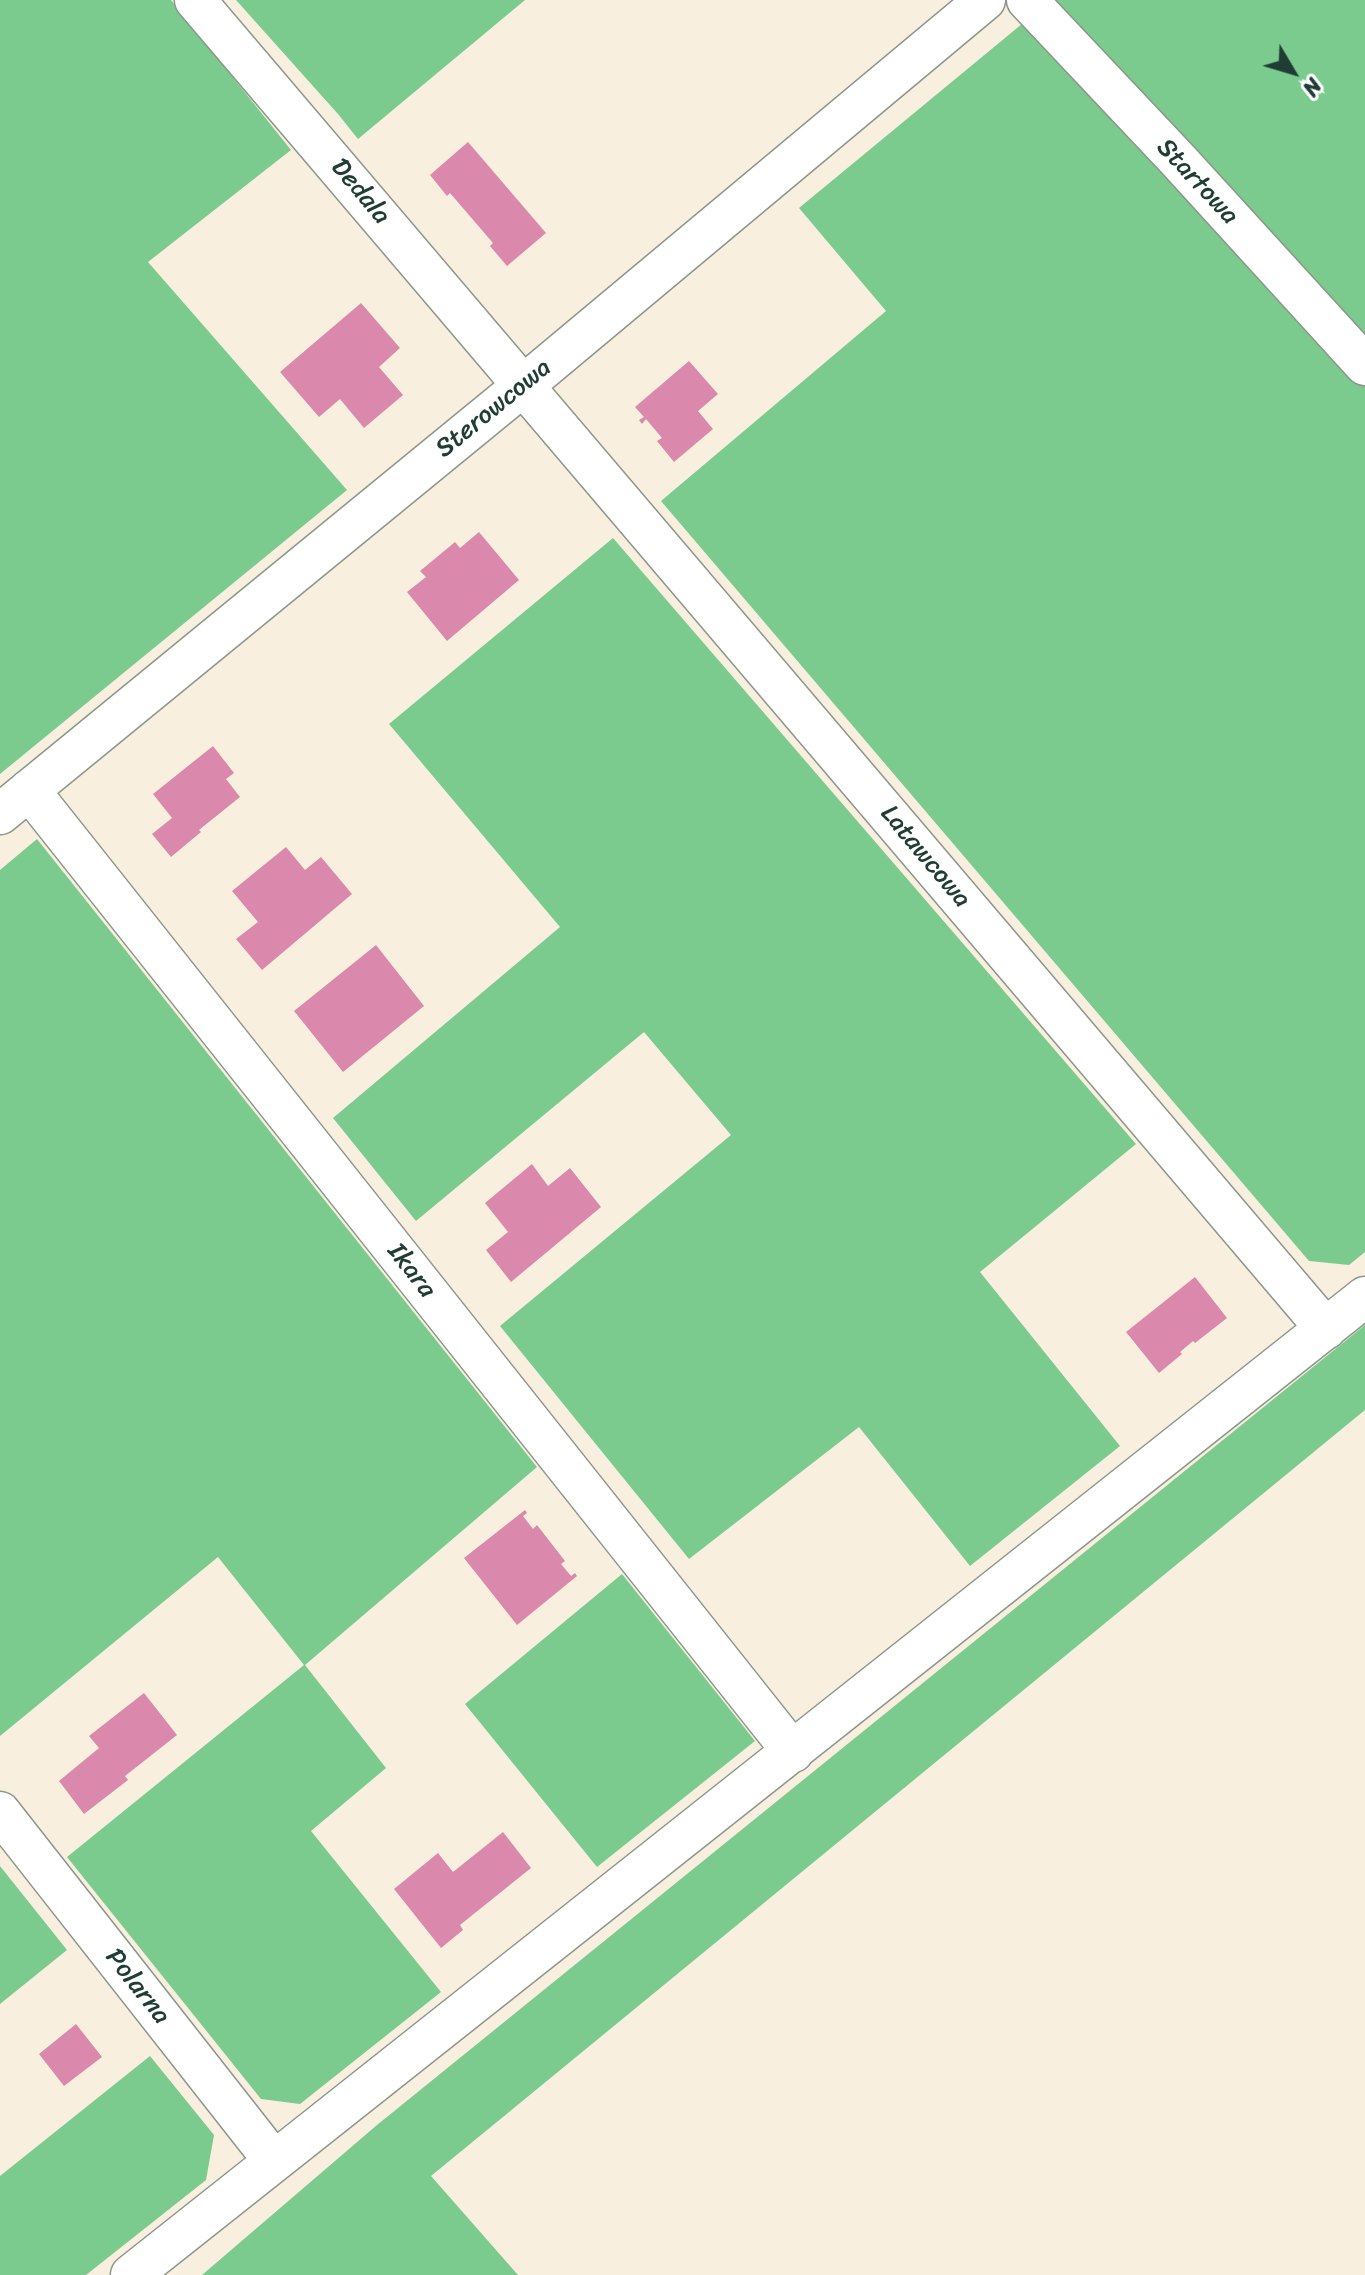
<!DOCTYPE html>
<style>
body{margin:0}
#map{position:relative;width:1365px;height:2275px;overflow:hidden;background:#f8efdf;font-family:Sriracha,sans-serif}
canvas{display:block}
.north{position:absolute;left:1253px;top:32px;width:80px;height:80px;-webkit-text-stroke:6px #fff;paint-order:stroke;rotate:128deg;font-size:22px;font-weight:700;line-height:32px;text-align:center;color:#1f3d34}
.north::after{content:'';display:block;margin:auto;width:28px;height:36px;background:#1f3d34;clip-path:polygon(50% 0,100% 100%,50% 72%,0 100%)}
</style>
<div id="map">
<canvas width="1365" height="2275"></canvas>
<div class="north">N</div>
</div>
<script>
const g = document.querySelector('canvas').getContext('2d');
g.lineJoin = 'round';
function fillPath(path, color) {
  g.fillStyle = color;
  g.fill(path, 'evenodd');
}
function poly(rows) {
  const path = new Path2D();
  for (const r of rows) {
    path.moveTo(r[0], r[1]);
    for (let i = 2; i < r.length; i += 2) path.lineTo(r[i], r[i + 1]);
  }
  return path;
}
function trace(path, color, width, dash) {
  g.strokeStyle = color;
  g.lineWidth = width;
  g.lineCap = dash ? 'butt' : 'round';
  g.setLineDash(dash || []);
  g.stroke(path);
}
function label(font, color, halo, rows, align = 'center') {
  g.font = font + ' Sriracha,sans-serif';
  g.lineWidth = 8;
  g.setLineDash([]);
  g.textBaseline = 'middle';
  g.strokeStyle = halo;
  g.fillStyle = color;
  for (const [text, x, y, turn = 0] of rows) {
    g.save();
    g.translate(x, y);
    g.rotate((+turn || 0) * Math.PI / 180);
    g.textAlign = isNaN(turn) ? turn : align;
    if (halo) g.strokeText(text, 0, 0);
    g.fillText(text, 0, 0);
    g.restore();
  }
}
fillPath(poly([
 [0,0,171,0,291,150,148,262,347,490,0,774],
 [236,0,525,0,358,139,338,114],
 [1051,0,1365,0,1365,1252,1349,1265,1309,1261,661,501,886,311,799,208],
 [613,538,1136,1144,980,1272,1120,1446,970,1566,859,1427,689,1559,500,1326,731,1135,644,1032,416,1221,333,1118,560,927,389,724],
 [37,839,537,1467,305,1665,386,1768,311,1831,441,1992,300,2104,261,2099,67,1857,304,1665,218,1557,0,1736,0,870],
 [1365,1325,1365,1410,431,2176,518,2275,202,2275,377,2125],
 [622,1574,755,1741,597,1867,465,1704],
 [0,1866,67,1950,0,2004],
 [150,2056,214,2135,206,2180,86,2275,0,2275,0,2176]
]), '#7acb8d');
fillPath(poly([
 [468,142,546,233,507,266,490,246,493,243,450,193,447,196,430,175],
 [361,303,400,348,379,367,403,395,364,428,340,399,319,417,280,372],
 [689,361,718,394,698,411,713,429,674,462,657,441,662,438,646,419,642,424,639,420,644,417,635,407],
 [479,532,519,580,447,641,407,592,426,577,420,571,455,542,460,548],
 [213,746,234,773,226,779,240,797,199,830,201,832,171,857,152,834,172,818,153,794],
 [286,847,305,870,321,857,352,894,262,970,236,939,258,922,232,891],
 [376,945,424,1006,343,1072,294,1011],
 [532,1164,548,1186,570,1168,601,1207,511,1282,486,1250,508,1232,485,1203],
 [1195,1277,1227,1318,1195,1343,1193,1341,1180,1352,1182,1354,1159,1373,1126,1332],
 [525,1510,527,1513,523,1516,533,1529,537,1525,565,1561,561,1564,571,1576,575,1573,577,1576,517,1625,464,1558],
 [144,1693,177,1735,125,1776,128,1780,84,1814,59,1781,99,1748,89,1736],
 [503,1832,531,1868,460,1925,463,1930,441,1948,394,1889,438,1853,453,1872],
 [76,2024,102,2057,64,2086,39,2054]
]), '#da89ac');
const minor = poly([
 [195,0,1326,1329],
 [1027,0,1178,160,1365,365],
 [29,790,793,1752],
 [0,814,524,385,985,0],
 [0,1812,274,2161],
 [131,2275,1365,1297]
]);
trace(minor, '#8c968a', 43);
trace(minor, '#fff', 40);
label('26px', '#1f3d34', '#fff', [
 ["Startowa",1197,182,47],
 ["Dedala",360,192,50],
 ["Sterowcowa",494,409,-39],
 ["Latawcowa",925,857,50],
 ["Ikara",411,1271,52],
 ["Polarna",137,1987,52]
]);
</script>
